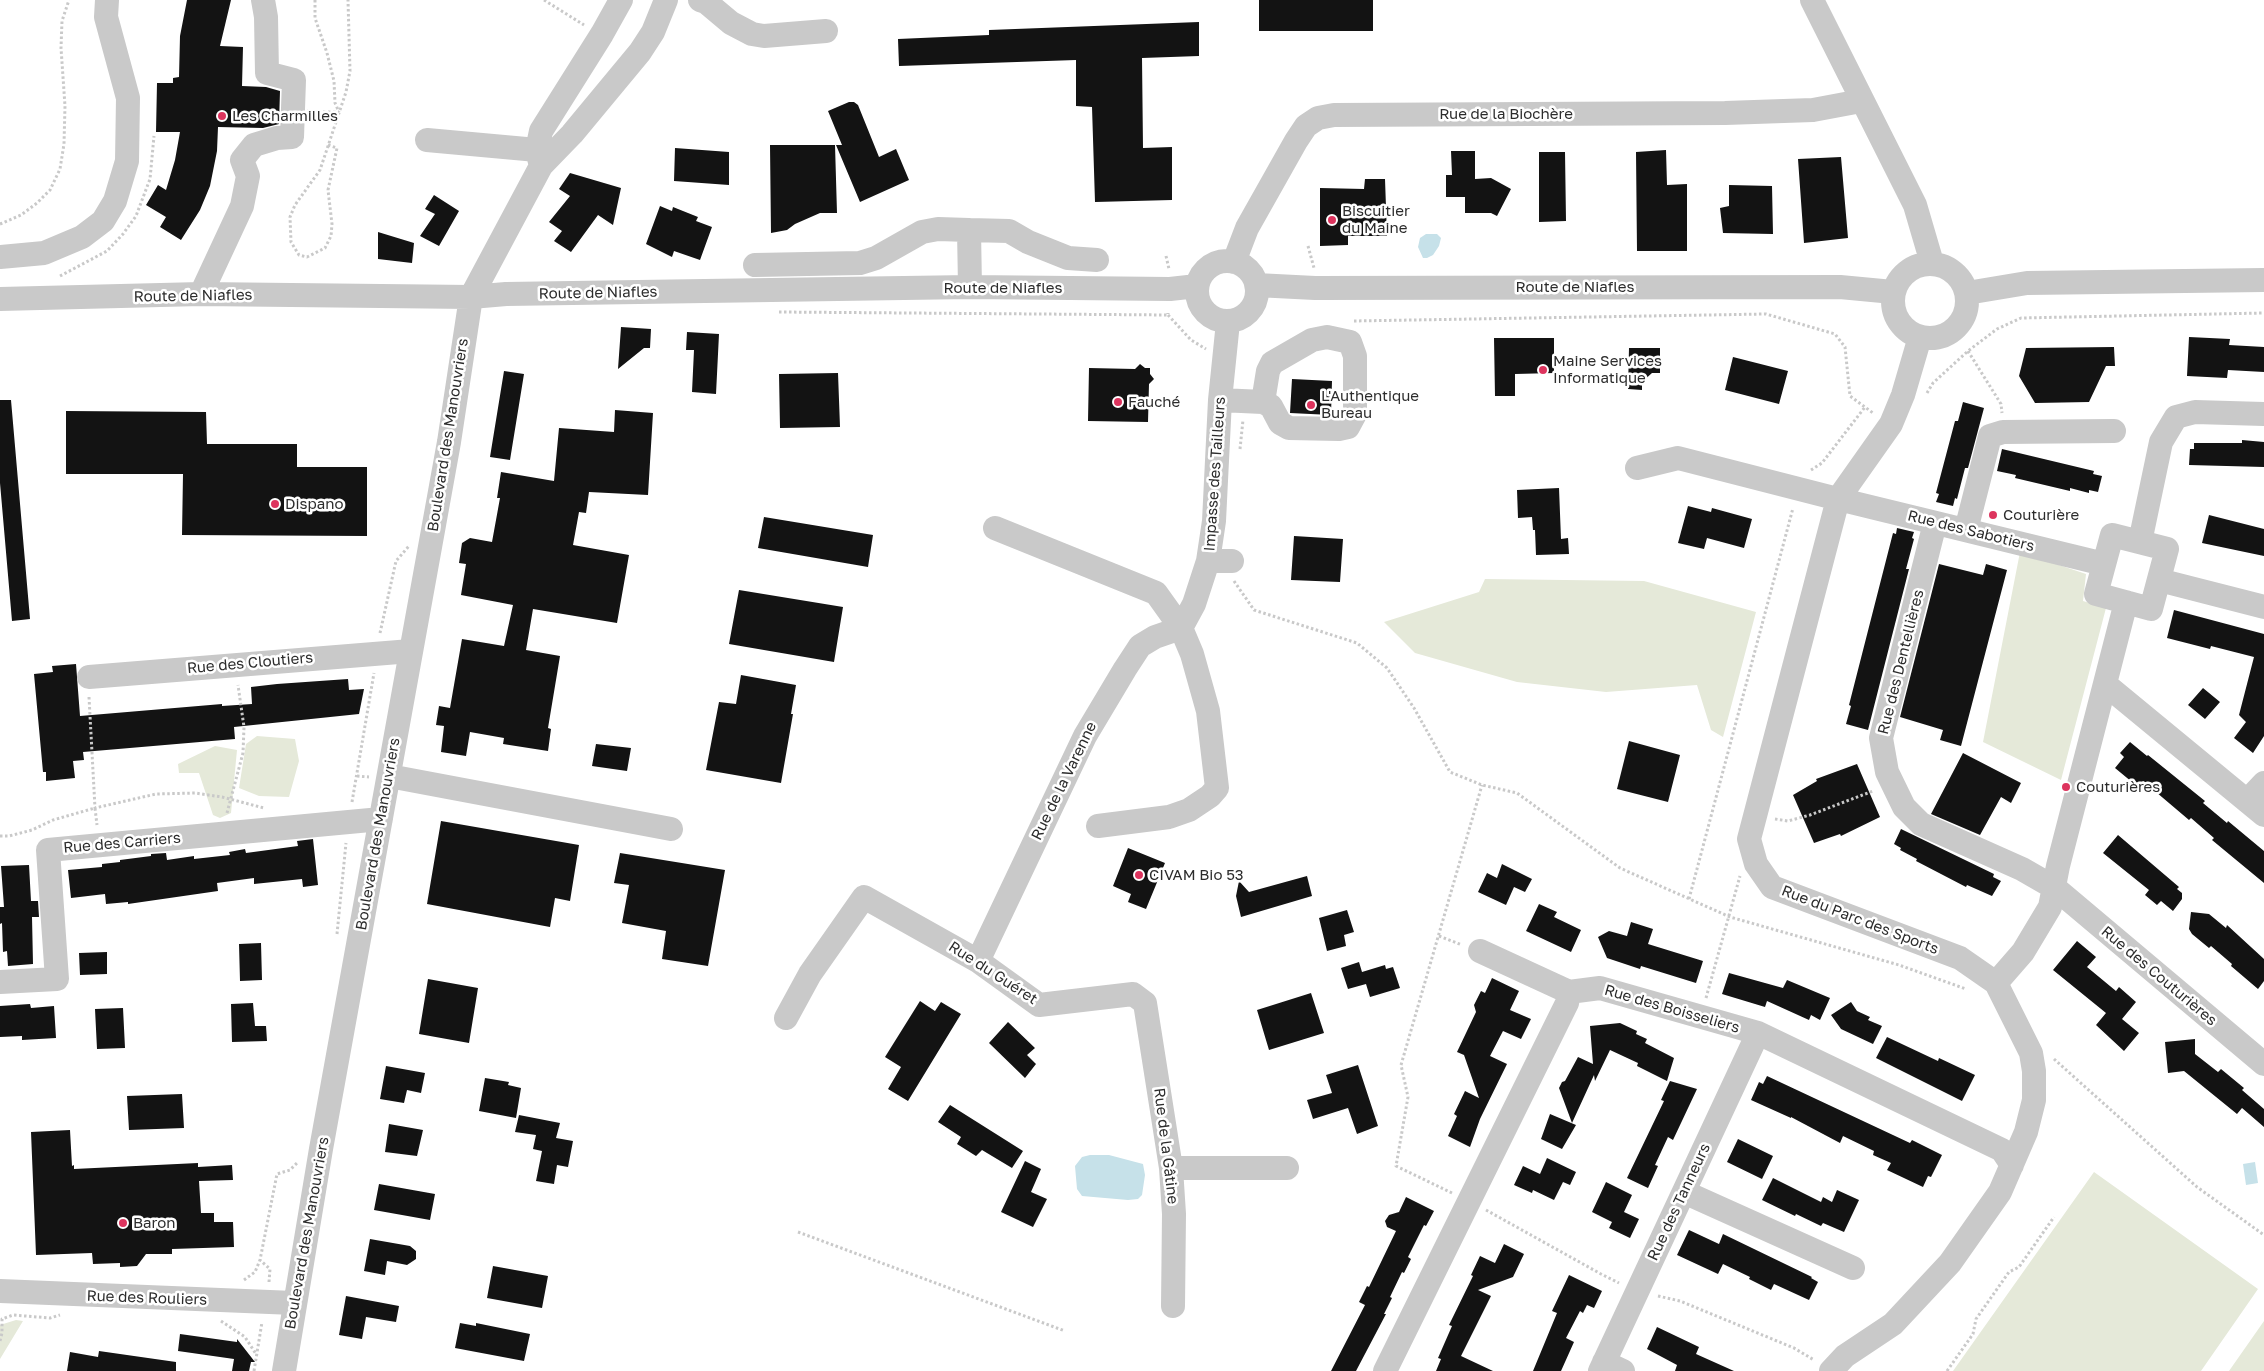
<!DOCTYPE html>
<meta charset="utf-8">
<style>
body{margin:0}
canvas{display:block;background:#fff}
</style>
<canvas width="2264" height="1371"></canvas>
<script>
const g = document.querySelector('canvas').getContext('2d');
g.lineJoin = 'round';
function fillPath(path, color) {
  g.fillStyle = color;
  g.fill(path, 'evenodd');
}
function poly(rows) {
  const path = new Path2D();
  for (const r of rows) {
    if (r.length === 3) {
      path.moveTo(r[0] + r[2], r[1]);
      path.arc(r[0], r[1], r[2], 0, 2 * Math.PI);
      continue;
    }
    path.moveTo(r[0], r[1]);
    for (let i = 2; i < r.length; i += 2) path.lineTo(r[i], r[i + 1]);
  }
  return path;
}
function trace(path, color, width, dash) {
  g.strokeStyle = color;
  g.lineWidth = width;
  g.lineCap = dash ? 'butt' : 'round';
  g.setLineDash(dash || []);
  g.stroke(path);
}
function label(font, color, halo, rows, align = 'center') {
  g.font = font + ' "Golos Text",sans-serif';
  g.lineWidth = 5;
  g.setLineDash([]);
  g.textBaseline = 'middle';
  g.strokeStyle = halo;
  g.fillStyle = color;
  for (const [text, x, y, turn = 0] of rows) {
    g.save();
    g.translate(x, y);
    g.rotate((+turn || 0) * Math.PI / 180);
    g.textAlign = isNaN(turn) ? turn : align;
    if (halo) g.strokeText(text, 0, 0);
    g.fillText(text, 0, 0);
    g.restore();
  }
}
fillPath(poly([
 [2020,552,2086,574,2083,601,2106,608,2061,780,1983,742],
 [1485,579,1644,581,1756,612,1723,737,1711,730,1697,685,1606,692,1517,682,1415,653,1384,622,1479,592],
 [257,736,295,739,299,761,289,797,259,796,239,788,246,744],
 [215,746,237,750,231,813,220,818,213,815,199,773,179,773,178,764],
 [2094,1172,2258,1289,2201,1371,1953,1371],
 [16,1320,23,1321,0,1359,0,1325],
 [2264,1321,2264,1371,2229,1371]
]), '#e5e9d9');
fillPath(poly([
 [1426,234,1437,234,1441,238,1439,246,1433,255,1427,258,1423,258,1418,247,1420,238],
 [1090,1155,1109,1155,1143,1164,1145,1175,1142,1195,1138,1199,1128,1200,1082,1196,1077,1189,1075,1166,1082,1157],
 [2255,1162,2258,1183,2246,1185,2243,1164]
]), '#c6e1e9');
fillPath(poly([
 [187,0,231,0,220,46,243,47,242,86,266,87,280,91,279,124,263,128,218,127,217,151,210,186,200,210,181,240,160,227,166,217,146,205,158,185,166,190,175,160,180,132,156,132,157,83,173,83,173,78,179,77,180,36],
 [1259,0,1373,0,1373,31,1259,31],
 [1199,22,1199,56,1142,58,1143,148,1172,147,1172,200,1095,202,1092,107,1076,106,1076,60,899,66,898,39,989,35,989,30],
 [849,102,854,102,858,105,879,157,896,149,909,180,860,202,836,145,842,145,828,111],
 [770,145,835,145,837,213,820,213,795,224,787,230,771,233],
 [675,148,729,152,729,185,674,181],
 [1666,150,1667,185,1687,184,1687,251,1637,251,1636,152],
 [1451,151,1475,151,1475,179,1491,178,1511,189,1497,216,1491,213,1465,213,1465,197,1446,197,1446,175,1452,175],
 [1539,152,1565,152,1566,221,1539,222],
 [1841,157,1848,238,1804,243,1798,159],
 [570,173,621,188,613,225,598,215,571,252,554,241,562,231,549,222,570,196,559,189],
 [1365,179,1385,179,1387,236,1348,236,1348,245,1320,246,1320,188,1364,189],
 [1729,185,1772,186,1773,234,1723,233,1720,208,1729,206],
 [434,195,459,211,439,246,420,236,435,214,425,209],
 [660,206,672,211,673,207,698,217,696,221,712,227,700,260,674,251,672,257,646,244],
 [378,232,414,243,412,263,378,259],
 [621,327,651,329,650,348,644,348,618,369],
 [687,332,719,334,716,394,692,392,694,350,686,350],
 [2189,337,2230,339,2229,345,2264,347,2264,372,2228,370,2227,378,2187,376],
 [1494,338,1554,338,1554,373,1515,374,1515,396,1495,396],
 [2114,347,2115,366,2106,366,2089,402,2035,403,2019,376,2026,348],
 [1629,348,1660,348,1660,373,1652,373,1642,382,1642,390,1628,389],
 [1733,357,1788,371,1779,404,1725,390],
 [1140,364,1145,368,1150,368,1150,374,1154,379,1149,384,1148,422,1088,421,1089,368,1135,369],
 [504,371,524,374,510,460,490,457],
 [838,373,840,427,780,428,779,374],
 [1292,379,1332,381,1331,415,1290,413],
 [0,400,11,400,30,619,12,621,0,483],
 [1963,402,1984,408,1968,468,1965,468,1957,499,1955,498,1953,506,1936,502,1939,494,1936,493,1955,421,1958,421],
 [615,410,653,413,648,495,589,492,586,513,579,512,573,545,629,555,617,623,533,609,526,650,560,656,548,728,551,729,548,751,503,744,504,738,470,732,466,756,441,752,444,726,436,725,439,706,450,708,462,639,504,646,513,605,461,595,466,564,459,563,462,543,470,538,492,542,500,498,497,498,501,472,554,481,559,428,614,432],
 [66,411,206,412,207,444,297,444,297,467,367,467,367,536,182,535,183,474,66,474],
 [2242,440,2264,442,2264,467,2189,465,2190,449,2194,449,2194,443,2242,443],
 [2002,449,2094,471,2093,474,2102,476,2098,492,2089,490,2089,493,2070,488,2070,491,2015,478,2016,475,1997,471],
 [1559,488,1561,539,1568,538,1569,554,1536,555,1535,530,1533,530,1532,517,1518,518,1517,490],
 [1688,506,1711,512,1712,508,1752,519,1744,548,1707,538,1704,549,1678,543],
 [2209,515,2264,529,2264,556,2202,543],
 [764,517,873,535,868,567,758,548],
 [1897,528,1914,532,1912,538,1914,539,1906,569,1909,569,1868,730,1846,724,1851,706,1849,705,1893,533,1896,534],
 [1294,536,1343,539,1340,582,1291,580],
 [1939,564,1983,575,1986,564,2007,570,1961,746,1940,740,1943,730,1900,717],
 [739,590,843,607,834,662,729,644],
 [2174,610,2264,634,2264,736,2253,753,2234,738,2246,722,2239,715,2254,657,2211,646,2210,649,2167,638],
 [76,664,80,716,222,704,222,706,252,704,251,687,277,684,348,679,349,690,364,689,359,714,234,727,235,739,83,752,84,760,73,761,75,778,46,781,46,772,43,772,34,674,53,672,52,666],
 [741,675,796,685,791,714,793,714,781,783,706,770,719,702,736,704],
 [2203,688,2220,702,2205,719,2188,705],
 [1629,741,1680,755,1668,802,1617,789],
 [2130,742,2147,756,2148,755,2205,801,2203,803,2227,823,2228,821,2264,851,2264,883,2212,840,2214,838,2191,818,2189,820,2143,781,2138,787,2115,768,2124,757,2120,753],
 [596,744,631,748,627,771,592,766],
 [1963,753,2021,783,2011,803,2001,797,1980,835,1931,814],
 [1857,764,1880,817,1841,836,1840,834,1814,843,1793,795,1817,781,1816,779],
 [441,821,579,845,570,901,555,898,550,927,427,904],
 [1901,829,1994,874,1993,877,2001,881,1992,896,1967,885,1966,887,1916,861,1917,859,1900,850,1901,848,1894,844],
 [2118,835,2179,887,2177,889,2182,893,2182,899,2173,911,2161,901,2157,905,2145,895,2149,890,2103,853],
 [313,839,318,885,303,887,302,879,254,884,254,878,217,883,218,891,128,904,128,902,106,904,105,894,71,898,68,870,102,867,102,864,120,862,120,860,151,856,151,854,166,853,167,860,194,856,194,859,230,855,229,852,245,849,246,853,298,846,297,841],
 [1128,848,1165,863,1146,909,1128,902,1131,894,1113,886],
 [620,853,725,870,708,966,662,959,666,931,622,923,629,885,614,883],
 [1502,864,1532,879,1525,892,1514,887,1506,905,1478,892,1487,873,1497,878],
 [29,865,31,901,38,901,39,917,32,917,33,964,8,966,7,951,3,952,2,923,0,924,0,907,4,907,1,866],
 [1307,876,1312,896,1241,917,1236,896,1239,881,1249,892],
 [1539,904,1557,912,1554,917,1581,930,1571,952,1526,931],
 [1347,910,1354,932,1344,935,1346,946,1327,951,1319,918],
 [2191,912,2209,914,2226,928,2227,925,2264,959,2264,981,2258,989,2231,966,2232,964,2211,946,2209,948,2192,934,2189,929],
 [1631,922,1653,929,1648,944,1703,961,1696,983,1641,966,1640,969,1607,958,1598,937,1609,931,1627,936],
 [2077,941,2096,957,2087,967,2116,991,2119,987,2136,1002,2122,1019,2139,1033,2124,1051,2096,1025,2106,1013,2053,970],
 [261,943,262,980,240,981,239,944],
 [107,952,107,974,80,975,79,953],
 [1359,962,1362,972,1385,965,1386,969,1393,967,1400,988,1370,997,1366,984,1348,989,1341,968],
 [1729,973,1783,988,1787,980,1830,998,1820,1020,1811,1015,1809,1020,1767,1001,1765,1007,1722,994],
 [1492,978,1519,991,1510,1010,1531,1019,1521,1039,1503,1031,1490,1056,1507,1064,1480,1119,1470,1147,1448,1136,1457,1116,1454,1114,1465,1091,1479,1098,1464,1055,1457,1052,1476,1012,1474,1005,1481,991,1485,993],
 [428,979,478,988,469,1043,419,1034],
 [1311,993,1324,1033,1269,1050,1257,1010],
 [920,1001,935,1011,941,1002,961,1014,908,1101,888,1089,901,1067,885,1057],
 [1851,1002,1857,1011,1870,1017,1868,1020,1882,1026,1873,1044,1841,1029,1831,1015],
 [253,1003,255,1026,266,1026,267,1041,232,1042,231,1004],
 [30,1004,31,1008,54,1006,56,1038,22,1040,22,1036,0,1037,0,1006],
 [123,1008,125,1048,97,1049,95,1009],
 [1008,1022,1035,1048,1027,1055,1036,1064,1025,1078,989,1043],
 [1620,1023,1637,1031,1636,1034,1647,1039,1645,1043,1674,1058,1667,1081,1637,1066,1638,1063,1610,1050,1595,1081,1594,1075,1572,1123,1559,1088,1562,1082,1565,1081,1578,1057,1593,1064,1590,1026],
 [1887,1037,1938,1061,1939,1058,1975,1075,1962,1101,1876,1058],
 [2195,1039,2195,1054,2218,1072,2221,1069,2244,1088,2242,1090,2264,1109,2264,1127,2242,1108,2237,1114,2184,1071,2168,1073,2165,1042],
 [1358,1065,1378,1126,1357,1134,1348,1108,1313,1119,1307,1100,1332,1093,1326,1075],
 [386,1066,425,1073,421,1093,407,1090,404,1103,380,1099],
 [1767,1076,1910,1143,1912,1140,1942,1155,1931,1177,1928,1176,1923,1187,1887,1170,1891,1163,1873,1155,1874,1151,1843,1136,1840,1143,1791,1117,1791,1118,1751,1100,1759,1082,1763,1084],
 [485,1078,509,1082,508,1085,521,1088,516,1118,479,1111],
 [1670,1081,1697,1089,1673,1140,1668,1137,1655,1165,1658,1166,1648,1188,1627,1178,1664,1101,1661,1100],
 [182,1094,184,1128,129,1130,127,1096],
 [950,1105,1023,1151,1012,1168,982,1150,976,1156,957,1144,961,1137,938,1122],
 [1550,1114,1576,1125,1562,1149,1541,1139],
 [519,1115,560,1123,556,1138,573,1141,568,1167,557,1165,554,1184,536,1181,542,1151,533,1149,536,1135,515,1132],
 [389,1124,423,1130,417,1156,385,1152],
 [70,1130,72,1166,74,1165,74,1169,198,1163,198,1167,232,1165,233,1180,199,1181,201,1213,214,1213,214,1222,233,1222,234,1247,172,1249,172,1254,146,1254,137,1266,120,1267,120,1263,93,1264,92,1253,36,1255,31,1132],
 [1738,1139,1773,1156,1762,1179,1727,1162],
 [1547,1158,1576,1172,1570,1185,1563,1182,1554,1200,1533,1190,1532,1193,1514,1185,1523,1166,1540,1174],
 [1025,1161,1041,1169,1031,1192,1047,1199,1033,1227,1001,1212],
 [1773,1178,1821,1202,1823,1197,1832,1202,1837,1190,1859,1200,1844,1232,1823,1223,1821,1226,1796,1214,1795,1216,1762,1200],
 [1606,1182,1632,1195,1624,1212,1639,1219,1630,1238,1609,1228,1612,1222,1592,1212],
 [379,1184,435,1194,430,1220,374,1210],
 [1406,1197,1434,1211,1426,1226,1424,1225,1408,1257,1411,1259,1404,1273,1402,1272,1390,1297,1392,1298,1384,1314,1386,1314,1356,1371,1331,1371,1365,1305,1359,1302,1367,1286,1369,1287,1396,1231,1387,1227,1385,1221,1389,1215,1399,1212],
 [1689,1230,1719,1244,1723,1234,1812,1277,1811,1278,1818,1282,1809,1300,1774,1284,1771,1290,1749,1279,1750,1277,1723,1264,1718,1274,1677,1255],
 [370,1239,410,1246,416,1251,416,1259,407,1265,387,1261,385,1275,364,1271],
 [1504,1244,1524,1254,1513,1277,1478,1290,1491,1296,1461,1356,1493,1371,1436,1371,1441,1359,1438,1358,1452,1326,1449,1325,1473,1276,1471,1275,1480,1256,1495,1263],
 [493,1266,548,1276,542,1308,487,1298],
 [1569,1275,1602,1291,1594,1308,1587,1305,1583,1313,1580,1311,1566,1338,1574,1342,1561,1371,1533,1371,1557,1313,1552,1311],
 [346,1296,399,1306,396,1322,366,1317,362,1339,339,1335],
 [460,1323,476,1326,476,1323,530,1334,524,1361,455,1348],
 [1657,1327,1699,1347,1696,1354,1734,1371,1675,1371,1677,1365,1647,1349],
 [180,1334,237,1342,237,1339,255,1362,251,1362,249,1371,232,1371,234,1359,178,1351],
 [99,1351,176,1362,176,1371,67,1371,70,1352,98,1357]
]), '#131313');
trace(poly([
 [315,0,315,18,327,53,334,81,335,103,339,112],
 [544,0,584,25],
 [313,112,339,112],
 [328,145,337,148,328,190,332,224,331,236,325,248,307,257,299,255,291,242,290,217,295,205,320,170,346,92,350,71,348,0],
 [0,224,21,215,37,203,50,190,60,169,64,144,65,106,61,48,62,21,69,0],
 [1308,246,1314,268],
 [1166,256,1169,269],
 [60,276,107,251,123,234,136,216,150,179,154,136],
 [779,312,1168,315,1168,313],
 [1168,315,1191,340,1206,349],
 [1354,321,1766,314,1835,334,1845,347,1850,396,1873,413],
 [1968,351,2001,404,2002,413],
 [1927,393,1933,383,1968,351,1997,329,2021,318,2264,313],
 [1240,449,1243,420],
 [1811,470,1822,463,1865,407],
 [1234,581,1254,610,1357,643,1387,668,1414,708,1450,772,1482,785,1517,793,1620,868,1730,917,1899,965,1966,989],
 [380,633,396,561,409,546],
 [89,697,95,808,156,794,195,793,222,797,264,808],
 [357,776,369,777],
 [352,802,374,673],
 [227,813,243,753,244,727,238,685],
 [1775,819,1788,821,1810,815,1873,791],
 [0,836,9,836,32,830,53,820,95,808,97,825],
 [1689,899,1793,508],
 [337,934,346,843],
 [1439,936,1462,945],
 [1706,998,1740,876],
 [2054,1059,2197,1187,2264,1235],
 [1452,1193,1396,1166,1408,1097,1401,1065,1482,785],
 [1486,1210,1601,1274,1619,1283],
 [798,1232,1065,1331],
 [244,1280,255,1272,260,1260],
 [269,1282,270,1269,260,1260,277,1174,290,1170,298,1162],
 [1658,1296,1680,1301,1794,1348,1814,1360],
 [221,1321,245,1337,256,1354],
 [0,1341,2,1333,2,1319,13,1315,50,1318,60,1315],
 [254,1371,262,1322],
 [1947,1371,1973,1334,1976,1319,2009,1272,2019,1267,2054,1217]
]), '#c9c9c9', 3, [2.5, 2.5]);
trace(poly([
 [700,0,706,2,731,23,752,34,764,36,826,31],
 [1812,0,1915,205,1932,263],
 [427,140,537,150],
 [541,166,537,150,541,131,602,34,621,0],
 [0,257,44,253,82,237,103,221,115,201,127,161,128,98,106,17,107,0],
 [1227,291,30],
 [1234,262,1247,228,1296,141,1306,126,1318,118,1334,115,1725,113,1813,110,1861,101],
 [1930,301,37],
 [755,265,860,263,876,258,922,232,938,229,969,230],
 [1256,285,1315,288,1840,287,1893,292],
 [970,287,969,230,1009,231,1028,242,1068,258,1097,260],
 [1967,293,2027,283,2264,280],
 [201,294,242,206,248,176,242,160,254,145,277,138,292,137,294,80,267,73,266,17,263,0],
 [0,299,201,294,471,297,506,294,970,287,1170,289,1197,286],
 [1220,400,1263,402,1271,406,1280,423,1289,428,1339,429,1348,427,1355,414,1355,356,1350,342,1327,337,1312,340,1272,363,1268,371,1263,402],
 [1637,468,1678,458,1838,499,2104,564],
 [1935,523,1881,738,1887,772,1904,807,1921,824,2022,869,2055,888,2264,1064],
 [1966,530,1990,436,2003,432,2114,431],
 [2112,535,2167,549,2151,609,2096,594,2112,535],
 [2140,542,2161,442,2176,417,2195,412,2264,414],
 [1208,561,1232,561],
 [2159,580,2264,607],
 [89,677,411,651],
 [2105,684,2264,815],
 [389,776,671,829],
 [2247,801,2264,783],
 [1098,826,1169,817,1189,810,1210,796,1217,788,1208,711,1192,654,1181,628,1194,604,1208,561,1214,521,1220,400,1228,322],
 [1480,951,1569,992],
 [978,961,1085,736,1125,669,1140,646,1155,637,1181,628,1156,593,995,528],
 [0,982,57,979,48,850,381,819],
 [1996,983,2023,952,2050,907,2058,866,2126,602],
 [786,1018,810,974,864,897,978,961,1039,1005,1133,994,1145,1003,1171,1168,1174,1214,1173,1306],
 [1171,1168,1287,1168],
 [1684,1192,1853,1268],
 [0,1291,294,1303],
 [1604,1362,1623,1371],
 [284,1371,321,1149,449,442,471,297,541,166,572,134,640,52,653,32,666,0],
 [1385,1371,1567,1003,1569,992,1600,988,1758,1033,2002,1150,2012,1165],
 [1600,1371,1758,1033],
 [1831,1371,1845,1356,1893,1324,1950,1263,2000,1192,2026,1132,2034,1100,2034,1071,2031,1053,1996,983,1960,958,1772,887,1756,864,1749,839,1838,499,1891,424,1903,395,1920,337]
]), '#c9c9c9', 24);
trace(poly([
 [287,111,309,111]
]), '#c9c9c9', 3, [2.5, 2.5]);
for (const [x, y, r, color] of [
 [222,116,5,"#dd345e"],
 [1332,220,5,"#dd345e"],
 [1543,370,5,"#dd345e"],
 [1118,402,5,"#dd345e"],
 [1311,405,5,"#dd345e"],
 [275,504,5,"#dd345e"],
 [1993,515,5,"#dd345e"],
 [2066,787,5,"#dd345e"],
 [1139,875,5,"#dd345e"],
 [123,1223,5,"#dd345e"]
]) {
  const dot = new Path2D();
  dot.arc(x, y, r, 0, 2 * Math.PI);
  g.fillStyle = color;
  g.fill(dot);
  trace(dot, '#fff', 2);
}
label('15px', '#2c2c2c', '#fff', [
 ["Rue de la Biochère",1506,114],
 ["Route de Niafles",1575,287],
 ["Route de Niafles",1003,288],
 ["Route de Niafles",598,293,-1],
 ["Route de Niafles",193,296,-1],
 ["Boulevard des Manouvriers",448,435,-81],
 ["Impasse des Tailleurs",1215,474,-86],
 ["Rue des Sabotiers",1971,531,14],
 ["Rue des Dentellières",1901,662,-76],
 ["Rue des Cloutiers",250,663,-5],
 ["Rue de la Varenne",1064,781,-64],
 ["Boulevard des Manouvriers",378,834,-80],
 ["Rue des Carriers",122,843,-5],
 ["Rue du Parc des Sports",1860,920,21],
 ["Rue du Guéret",993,973,33],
 ["Rue des Couturières",2159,976,40],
 ["Rue des Boisseliers",1672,1009,16],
 ["Rue de la Gâtine",1166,1146,83],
 ["Rue des Tanneurs",1679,1202,-65],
 ["Boulevard des Manouvriers",307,1233,-80],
 ["Rue des Rouliers",147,1298,2]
]);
label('15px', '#2c2c2c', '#fff', [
 ["Les Charmilles",232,116],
 ["Biscuitier",1342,211],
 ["du Maine",1342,228],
 ["Maine Services",1553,361],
 ["Informatique",1553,378],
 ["L'Authentique",1321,396],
 ["Bureau",1321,413],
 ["Fauché",1128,402],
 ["Dispano",285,504],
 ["Couturière",2003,515],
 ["Couturières",2076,787],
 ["CIVAM Bio 53",1149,875],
 ["Baron",133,1223]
], 'left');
</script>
